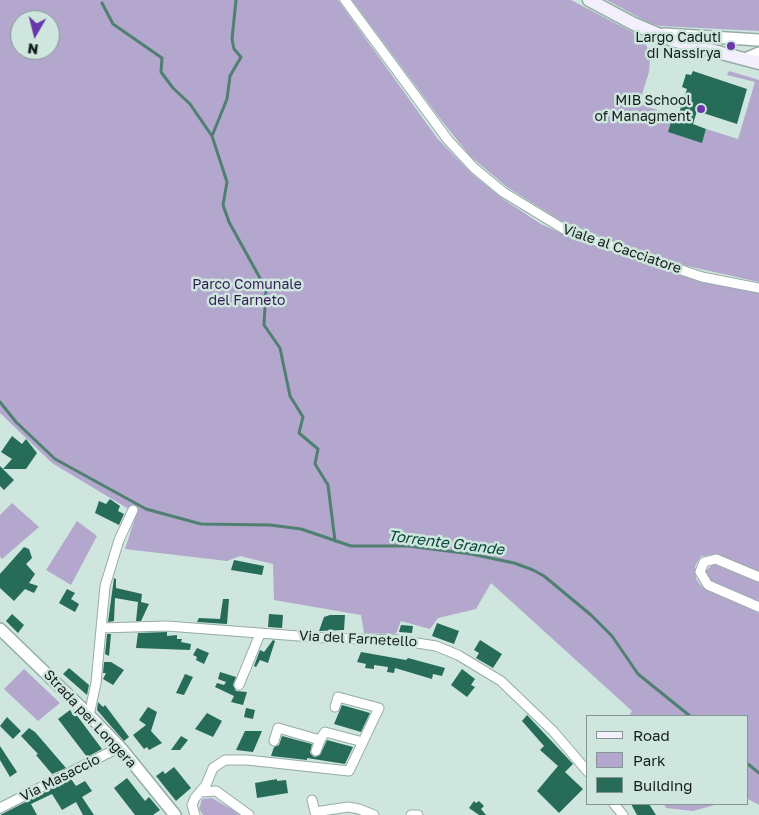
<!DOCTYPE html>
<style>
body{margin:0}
#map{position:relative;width:759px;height:815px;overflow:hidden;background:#cee6de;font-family:"Golos Text",sans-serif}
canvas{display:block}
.legend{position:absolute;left:586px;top:715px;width:162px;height:90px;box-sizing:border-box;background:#cee6de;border:1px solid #849690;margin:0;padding:6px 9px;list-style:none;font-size:15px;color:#151d1a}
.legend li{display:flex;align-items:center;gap:10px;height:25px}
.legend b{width:25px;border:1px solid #849690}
.north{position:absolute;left:10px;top:10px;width:50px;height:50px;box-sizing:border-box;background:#cee6de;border:1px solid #849690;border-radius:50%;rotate:188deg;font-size:14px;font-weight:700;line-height:20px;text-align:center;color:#151d1a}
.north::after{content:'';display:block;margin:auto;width:18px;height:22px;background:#6c37ae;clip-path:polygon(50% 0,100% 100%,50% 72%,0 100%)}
</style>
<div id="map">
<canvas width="759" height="815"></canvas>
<ul class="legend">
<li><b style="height:6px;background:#f3effc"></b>Road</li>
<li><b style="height:14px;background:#b3a7cd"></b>Park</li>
<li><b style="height:14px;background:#276b59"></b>Building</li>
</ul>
<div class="north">N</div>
</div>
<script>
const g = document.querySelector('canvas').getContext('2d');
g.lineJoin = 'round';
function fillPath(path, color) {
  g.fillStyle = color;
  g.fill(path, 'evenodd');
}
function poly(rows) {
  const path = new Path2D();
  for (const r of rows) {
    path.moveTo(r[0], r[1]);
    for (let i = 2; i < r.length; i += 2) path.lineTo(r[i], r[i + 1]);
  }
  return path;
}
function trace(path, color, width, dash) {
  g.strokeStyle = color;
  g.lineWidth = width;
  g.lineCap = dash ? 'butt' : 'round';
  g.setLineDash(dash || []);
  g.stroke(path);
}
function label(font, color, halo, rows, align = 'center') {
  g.font = font + ' "Golos Text",sans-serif';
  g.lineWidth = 5;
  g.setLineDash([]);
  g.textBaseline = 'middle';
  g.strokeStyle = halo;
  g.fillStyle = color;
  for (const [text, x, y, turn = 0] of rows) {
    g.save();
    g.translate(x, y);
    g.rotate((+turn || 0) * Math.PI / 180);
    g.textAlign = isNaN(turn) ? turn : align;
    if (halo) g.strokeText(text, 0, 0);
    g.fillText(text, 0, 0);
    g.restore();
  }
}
fillPath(poly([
 [0,0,338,0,437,138,472,174,503,199,541,224,569,237,695,279,759,293,759,573,713,555,701,556,695,566,696,579,702,587,759,613,759,805,748,799,748,716,629,716,632,711,491,583,476,609,438,618,430,629,401,621,396,634,364,633,361,615,274,600,273,564,240,556,227,561,125,549,135,518,127,508,52,463,0,413],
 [20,20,50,20,50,50,20,50],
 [352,0,571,0,640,36,647,47,650,59,649,72,639,104,673,115,668,132,702,142,706,129,738,139,755,82,727,75,729,71,759,80,759,282,687,266,611,240,561,221,507,187,470,156,438,116],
 [607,0,759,0,759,31,661,26,649,23],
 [12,503,39,527,2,559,0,557,0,515],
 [77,521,97,536,71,585,46,570],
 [714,564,759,582,759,602,713,582,706,577,705,571],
 [24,669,60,703,38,721,4,689],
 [212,798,233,810,239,815,203,815,199,809,202,799],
 [664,804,718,804,693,811,666,808]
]), '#b3a7cd');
trace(poly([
 [236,0,232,39,234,49,241,57,230,76,227,99,212,136,227,182,223,205,229,222,266,289,264,325,280,348,290,396,303,417,299,433,318,449,315,464,328,485,335,541],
 [102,3,113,24,162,58,161,72,173,88,190,104,212,136],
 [0,402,16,422,55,459,146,509,201,524,270,525,301,529,351,546,408,546,471,554,514,563,533,570,544,576,591,615,612,636,638,674,690,716],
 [748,764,759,773]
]), '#4f8071', 3);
fillPath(poly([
 [693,71,747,89,737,124,697,111,693,124,706,129,702,143,668,132,672,118,677,119,687,89,682,87,686,74,691,75],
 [12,436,22,444,26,439,37,453,26,469,3,469,12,459,1,452],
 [0,466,14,480,4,490,0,486],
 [110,499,120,506,118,511,124,514,119,525,95,513,99,501,106,504],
 [24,547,29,549,32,558,26,564,35,574,29,583,38,586,34,593,25,589,14,601,0,588,0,574],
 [234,560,264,566,262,575,231,570],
 [114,578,116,579,116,588,142,594,141,602,149,604,141,621,136,621,138,602,115,598,114,621,108,622],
 [67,589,75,593,71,599,79,604,75,612,59,603],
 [223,599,229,599,227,624,197,622,199,618,220,619],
 [12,614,24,625,18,633,6,621],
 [269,614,283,615,282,628,268,627],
 [330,615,345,615,344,630,319,631,324,617],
 [437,623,459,631,454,644,432,636],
 [401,625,413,626,412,633,399,632],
 [167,632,167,636,177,635,177,639,182,639,181,642,191,644,190,650,136,648,138,633],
 [107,634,111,634,109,656,105,654],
 [273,640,275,641,268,663,260,660,256,667,254,666,260,650,264,652],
 [480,640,502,654,493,668,476,658,479,653,474,650],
 [197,648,209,653,204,664,196,660,197,657,193,655],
 [361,652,406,660,408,658,445,668,442,676,433,674,432,679,395,668,394,673,387,672,388,667,374,665,374,669,365,668,366,664,357,662],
 [104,662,111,662,124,670,113,685,103,679,106,673,103,673],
 [69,668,89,685,87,695,63,674],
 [462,669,475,679,471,685,475,687,467,697,451,685],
 [220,672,236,677,233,685,236,691,247,692,243,705,231,702,234,696,215,687,217,683,224,685,226,682,218,679],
 [185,674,193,677,184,695,176,693],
 [98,702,103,707,105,705,129,737,124,741,97,710],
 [342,705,370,713,361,732,334,724],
 [148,707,157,712,151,731,162,743,149,750,147,747,144,749,133,735,146,725,139,720],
 [246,708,255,710,253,719,244,717],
 [70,710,73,714,75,713,102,749,87,757,58,719],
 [207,713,222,721,213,737,195,729],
 [527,715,573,764,565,772,583,789,559,813,537,791,558,766,540,750,544,746,522,721],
 [7,717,21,731,13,739,0,726],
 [29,728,35,732,66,768,52,774,36,755,38,754,21,736],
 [245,731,262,731,253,752,236,750],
 [181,736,188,740,180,750,171,750],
 [282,736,312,744,310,753,314,757,320,755,327,740,353,747,345,764,307,758,307,760,271,756,274,747,279,745],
 [0,746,17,772,10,777,0,760],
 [174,767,191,788,176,801,156,776,163,771,165,774],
 [127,778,145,801,149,797,160,810,153,815,135,815,114,788],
 [71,779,76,786,85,781,92,791,82,797,94,815,83,815,76,802,62,810,52,794,31,804,37,815,0,815],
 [277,779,277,781,286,780,288,793,257,798,255,783],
 [474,801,476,803,479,801,484,806,481,809,486,815,479,815,469,808],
 [631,804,649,804,656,815,637,815]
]), '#276b59');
const minor = poly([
 [345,0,448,140,474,168,503,192,567,231,702,277,759,288],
 [759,577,716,559,704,562,700,572,708,585,759,607],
 [101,628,167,626,325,638,398,640,436,646,458,655,501,681,553,731,588,772],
 [239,685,260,634],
 [89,715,96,683,105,586,119,540,133,510],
 [274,741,278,728,320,740,325,732,363,742],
 [316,751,320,740],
 [200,792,216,791,249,815],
 [312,800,315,812,348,807,359,809,374,815],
 [614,804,623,815],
 [0,808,120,747],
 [195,815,192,805,195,798,206,785,213,768,225,760,247,760,349,771,379,708,338,697,335,707],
 [411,815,418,815]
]);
const tertiary = poly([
 [664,34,759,40],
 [745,59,759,53],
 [0,629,89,715,120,747,175,815]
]);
const secondary = poly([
 [589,0,634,24,672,40,759,63]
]);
trace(minor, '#95aca4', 11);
trace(tertiary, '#95aca4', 14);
trace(secondary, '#95aca4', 15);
trace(minor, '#fff', 9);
trace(tertiary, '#fff', 11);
trace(secondary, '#f3effc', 12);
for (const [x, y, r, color] of [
 [731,46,5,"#6c37ae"],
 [701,109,5,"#6c37ae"]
]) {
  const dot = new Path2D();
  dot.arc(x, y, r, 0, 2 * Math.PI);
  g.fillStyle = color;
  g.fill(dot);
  trace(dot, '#cee6de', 2);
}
label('14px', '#151d1a', '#cee6de', [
 ["Largo Caduti",721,38],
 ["di Nassirya",721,54],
 ["MIB School",691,101],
 ["of Managment",691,117]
], 'right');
label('14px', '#151d1a', '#cee6de', [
 ["Viale al Cacciatore",622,249,19],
 ["Via del Farnetello",358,639,3],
 ["Strada per Longera",90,719,47],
 ["Via Masaccio",60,778,-27]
]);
label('14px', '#351b58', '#cee6de', [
 ["Parco Comunale",247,285],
 ["del Farneto",247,301]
]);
label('italic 15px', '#074335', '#cee6de', [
 ["Torrente Grande",446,543,7]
]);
</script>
